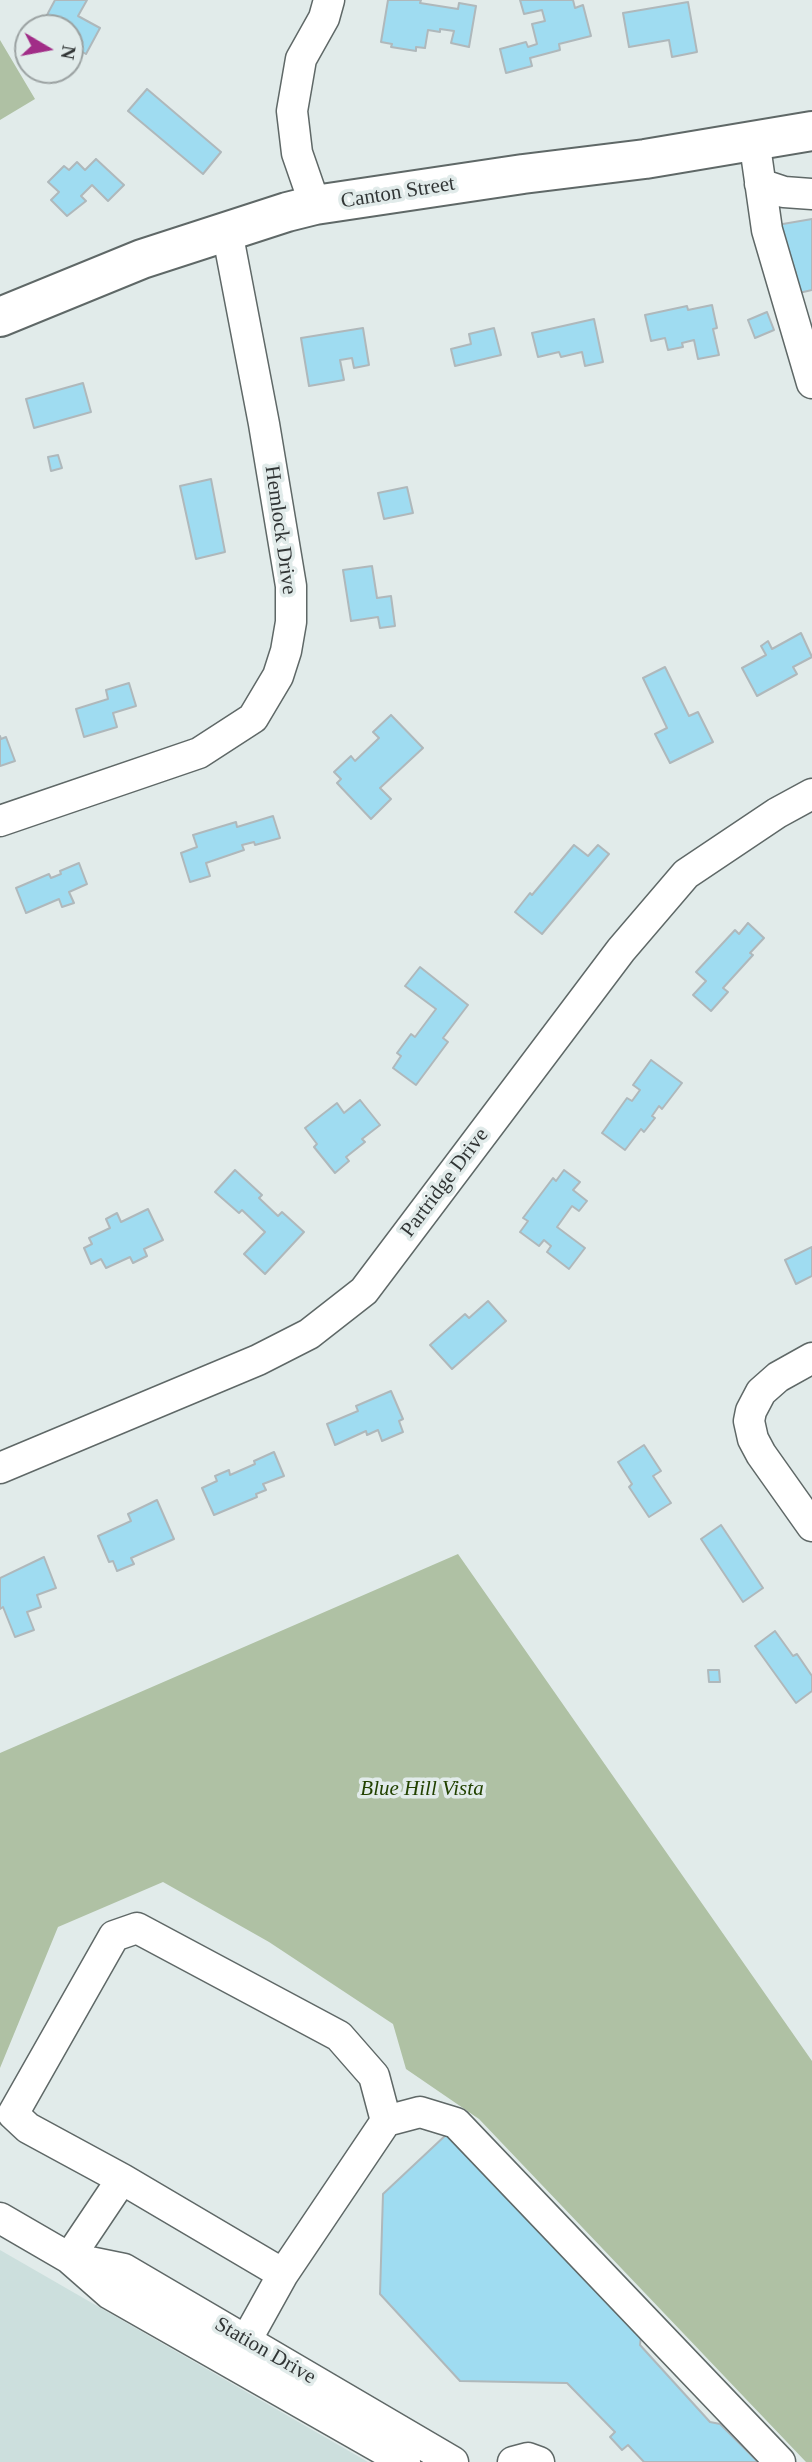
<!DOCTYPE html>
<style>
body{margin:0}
#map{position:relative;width:812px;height:2462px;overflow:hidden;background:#e1ebea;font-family:"Times New Roman",serif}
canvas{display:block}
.north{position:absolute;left:14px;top:14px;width:70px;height:70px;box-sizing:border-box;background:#e1ebea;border:2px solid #9ba2a2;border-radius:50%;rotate:100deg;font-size:19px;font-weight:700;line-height:28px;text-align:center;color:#313535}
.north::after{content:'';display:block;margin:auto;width:24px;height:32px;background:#a12d87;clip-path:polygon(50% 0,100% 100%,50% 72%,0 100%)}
</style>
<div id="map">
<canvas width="812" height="2462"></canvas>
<div class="north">N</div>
</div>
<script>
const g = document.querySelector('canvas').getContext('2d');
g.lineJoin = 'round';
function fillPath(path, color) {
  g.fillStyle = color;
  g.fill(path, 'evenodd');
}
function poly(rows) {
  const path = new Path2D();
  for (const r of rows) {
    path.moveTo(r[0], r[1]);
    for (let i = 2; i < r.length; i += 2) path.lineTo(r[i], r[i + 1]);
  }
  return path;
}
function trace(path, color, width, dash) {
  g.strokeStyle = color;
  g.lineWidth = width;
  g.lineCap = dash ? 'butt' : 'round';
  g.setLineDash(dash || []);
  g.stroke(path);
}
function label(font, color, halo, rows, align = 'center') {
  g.font = font + ' "Times New Roman",serif';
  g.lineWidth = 7;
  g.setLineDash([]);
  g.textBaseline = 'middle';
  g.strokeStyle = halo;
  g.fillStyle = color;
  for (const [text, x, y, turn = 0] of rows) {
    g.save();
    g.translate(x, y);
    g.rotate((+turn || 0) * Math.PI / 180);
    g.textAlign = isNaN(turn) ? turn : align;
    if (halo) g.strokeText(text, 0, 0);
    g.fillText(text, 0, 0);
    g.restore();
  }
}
fillPath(poly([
 [0,2250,368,2462,0,2462]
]), '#ccdfdd');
fillPath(poly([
 [0,40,35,99,0,120],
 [458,1554,812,2061,812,2462,806,2462,479,2119,406,2069,393,2024,269,1942,163,1882,58,1927,0,2068,0,1753]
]), '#afc1a4');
const building = poly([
 [55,0,87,0,78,16,100,28,86,54,70,45,70,28,40,28,55,0],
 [388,0,421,0,420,3,458,9,459,3,476,6,469,47,451,43,454,31,440,29,440,32,428,30,425,48,416,47,416,51,391,47,392,44,381,42,388,0],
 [520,0,573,0,575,8,583,5,591,36,559,44,560,50,530,58,532,66,506,73,500,49,526,42,528,47,537,44,532,24,545,21,542,10,524,14,520,0],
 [688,2,697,52,672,57,669,40,629,47,623,13,688,2],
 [147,89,221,152,203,174,128,111,147,89],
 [96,159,124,185,108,201,92,185,81,196,86,201,67,216,51,200,59,192,48,182,64,166,69,170,77,162,85,170,96,159],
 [812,219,812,290,799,293,795,270,786,272,777,225,812,219],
 [712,305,717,328,713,329,719,355,698,359,694,340,682,343,683,347,668,350,665,338,651,341,645,315,687,306,688,310,712,305],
 [767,312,774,330,755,338,748,320,767,312],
 [594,319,603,362,585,366,582,352,561,357,559,352,538,357,532,333,594,319],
 [363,328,369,365,354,368,352,358,340,360,344,380,309,386,301,338,363,328],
 [494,328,501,355,455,366,451,349,471,344,469,334,494,328],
 [83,383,91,412,34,428,26,399,83,383],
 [58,455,62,468,51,471,48,457,58,455],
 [211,479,225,552,196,559,180,486,211,479],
 [407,487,413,513,384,519,378,493,407,487],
 [372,566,377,598,391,596,395,626,380,628,378,617,351,621,343,570,372,566],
 [801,633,812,657,793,667,797,674,757,696,742,668,766,655,761,646,768,641,772,649,801,633],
 [665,667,689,716,698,712,713,742,670,763,655,734,667,728,643,678,665,667],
 [129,683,136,706,113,713,117,727,84,737,76,709,108,699,106,690,129,683],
 [391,715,423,748,380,788,391,799,371,819,337,783,341,779,334,772,351,756,355,761,379,738,373,732,391,715],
 [0,736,1,739,6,737,15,761,0,766,0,736],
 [273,816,280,838,255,845,254,842,242,845,244,850,206,863,210,876,190,882,181,853,197,847,193,835,236,822,237,827,273,816],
 [574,845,588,856,598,845,609,854,542,934,515,912,530,893,532,895,574,845],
 [79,863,87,884,69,892,74,903,62,907,59,899,26,913,16,888,49,874,51,878,61,874,60,871,79,863],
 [748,923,764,938,750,953,753,955,723,988,728,992,711,1011,693,995,706,981,696,972,735,930,739,934,748,923],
 [420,967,468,1005,443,1038,448,1042,416,1085,393,1068,401,1056,397,1053,411,1034,415,1037,436,1009,405,986,420,967],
 [651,1060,682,1083,662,1109,659,1106,652,1116,655,1118,644,1132,641,1129,625,1150,602,1133,627,1098,632,1101,640,1090,633,1085,651,1060],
 [360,1100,380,1125,362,1139,365,1142,346,1157,349,1161,335,1173,314,1147,317,1144,305,1128,337,1103,344,1113,360,1100],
 [235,1170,262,1195,259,1198,278,1216,282,1212,304,1232,265,1274,244,1254,265,1232,242,1210,239,1213,215,1192,235,1170],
 [564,1170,580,1182,573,1190,587,1201,579,1211,572,1206,557,1227,585,1248,569,1269,547,1252,551,1246,544,1240,539,1246,520,1232,528,1221,523,1218,553,1178,556,1181,564,1170],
 [148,1209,163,1240,144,1249,147,1256,133,1263,130,1257,106,1268,101,1259,91,1264,84,1248,92,1244,89,1238,110,1228,106,1219,117,1213,121,1222,148,1209],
 [812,1247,812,1276,796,1284,785,1260,812,1247],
 [488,1301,506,1321,452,1369,430,1345,465,1314,469,1318,488,1301],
 [391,1391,403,1419,399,1421,403,1432,382,1441,378,1430,367,1435,366,1431,335,1445,327,1424,358,1411,356,1406,391,1391],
 [644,1445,661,1471,653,1476,671,1503,649,1517,629,1487,632,1484,618,1462,644,1445],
 [274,1452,284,1476,263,1484,266,1490,256,1494,257,1497,214,1515,202,1488,217,1481,215,1476,229,1470,230,1475,255,1464,254,1461,274,1452],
 [157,1500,174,1539,131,1558,134,1564,117,1571,113,1561,109,1562,98,1536,131,1521,128,1514,157,1500],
 [721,1525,763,1588,743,1602,701,1539,721,1525],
 [44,1557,56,1588,37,1595,41,1607,27,1612,34,1630,15,1637,3,1607,0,1609,0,1578,44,1557],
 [775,1631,793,1656,797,1654,812,1676,812,1691,796,1703,755,1646,775,1631],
 [708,1670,719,1670,720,1682,709,1682,708,1670],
 [448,2133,641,2336,640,2345,710,2422,720,2424,758,2462,644,2462,628,2445,622,2450,610,2437,615,2432,567,2383,460,2381,380,2294,383,2194,448,2133]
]);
fillPath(building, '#9fdcf1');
trace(building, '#afb8bb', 2);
const minor = poly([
 [754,139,767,230,812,383],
 [760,184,784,192,812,194],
 [315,205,297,153,292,111,301,59,324,18,329,0],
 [0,821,199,753,253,718,278,676,286,651,291,622,291,586,264,424,227,231],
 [812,1358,778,1377,761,1392,751,1411,749,1421,753,1439,761,1454,812,1526],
 [0,1468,258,1360,309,1334,364,1291,621,950,686,874,777,813,812,794],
 [0,2218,69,2258,110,2294,405,2462],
 [69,2258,122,2179],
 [70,2258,124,2269,453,2462],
 [283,2274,122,2179,28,2128,13,2114,114,1936,137,1928,339,2036,374,2076,386,2121],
 [233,2364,283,2274,386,2121,420,2112,456,2123,780,2462],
 [513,2462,528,2458,539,2462]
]);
const major = poly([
 [0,317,142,259,287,212,315,205,523,174,645,159,812,131]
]);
trace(minor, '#5f6867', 33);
trace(major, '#5f6867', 42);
trace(minor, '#fff', 30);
trace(major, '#fff', 38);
label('21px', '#313535', '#e1ebea', [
 ["Canton Street",398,193,-9],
 ["Hemlock Drive",280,530,82],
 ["Partridge Drive",445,1183,-53],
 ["Station Drive",265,2351,30]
]);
label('italic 21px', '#224200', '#e1ebea', [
 ["Blue Hill Vista",422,1789]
]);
</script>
